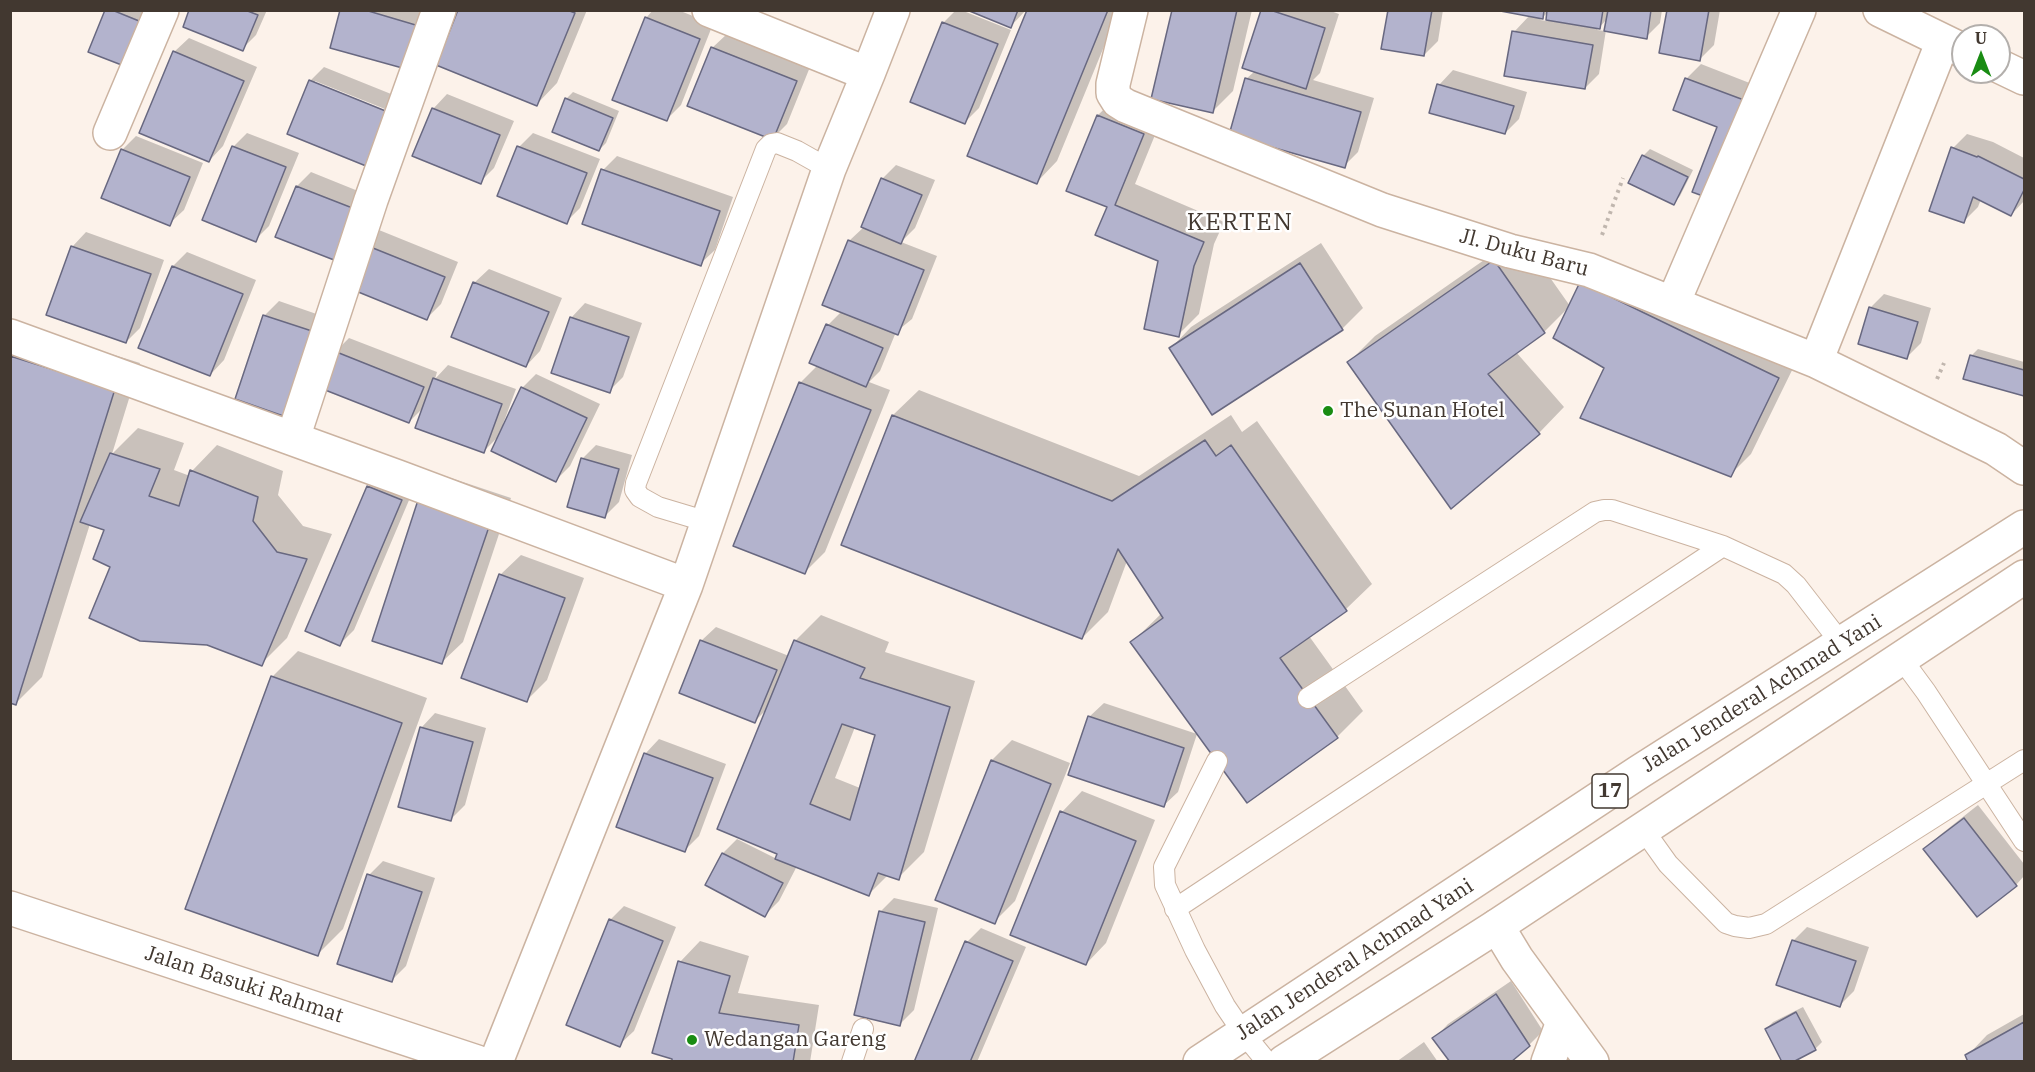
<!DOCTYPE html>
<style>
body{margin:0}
#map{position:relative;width:2035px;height:1072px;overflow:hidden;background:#fcf2ea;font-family:"IBM Plex Serif",serif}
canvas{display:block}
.frame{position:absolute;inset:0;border:12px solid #423830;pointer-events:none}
.north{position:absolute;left:1951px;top:24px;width:60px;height:60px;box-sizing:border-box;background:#fff;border:2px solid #b3afac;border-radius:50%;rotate:0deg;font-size:16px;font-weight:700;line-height:24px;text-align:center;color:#423830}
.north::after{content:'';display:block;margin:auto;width:21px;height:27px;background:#198c13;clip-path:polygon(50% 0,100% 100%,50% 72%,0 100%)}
</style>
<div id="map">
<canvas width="2035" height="1072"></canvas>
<div class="frame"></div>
<div class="north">U</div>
</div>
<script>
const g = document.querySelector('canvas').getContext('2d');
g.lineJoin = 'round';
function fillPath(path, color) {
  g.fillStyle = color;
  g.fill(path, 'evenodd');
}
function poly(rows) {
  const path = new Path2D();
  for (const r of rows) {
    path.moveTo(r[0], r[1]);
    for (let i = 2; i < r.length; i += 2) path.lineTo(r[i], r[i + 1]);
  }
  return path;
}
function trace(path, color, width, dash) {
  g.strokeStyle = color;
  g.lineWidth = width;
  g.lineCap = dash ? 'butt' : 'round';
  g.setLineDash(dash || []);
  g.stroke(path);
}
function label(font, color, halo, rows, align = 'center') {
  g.font = font + ' "IBM Plex Serif",serif';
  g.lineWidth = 5;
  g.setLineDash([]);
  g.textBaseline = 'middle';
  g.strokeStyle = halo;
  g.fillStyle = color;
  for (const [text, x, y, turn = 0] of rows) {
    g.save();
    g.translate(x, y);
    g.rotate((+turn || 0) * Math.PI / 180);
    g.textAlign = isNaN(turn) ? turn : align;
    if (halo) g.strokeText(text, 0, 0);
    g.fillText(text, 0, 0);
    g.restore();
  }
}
fillPath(poly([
 [106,10,162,10,145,54],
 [191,10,267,10,256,35,242,49],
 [342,10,426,10,420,54],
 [460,10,587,10,557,83,537,104],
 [653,10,678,10,713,24,681,105,666,120,646,18],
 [956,10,961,10,1011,30,979,108,965,122,943,23],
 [972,10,1026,10,1011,26],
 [1028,10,1119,10,1057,161,1037,182],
 [1174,10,1252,10,1233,91,1212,112],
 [1262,10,1328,10,1339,14,1320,73,1313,80,1374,98,1358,152,1344,166,1246,79,1255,71],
 [1390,10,1443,10,1438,41,1424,55],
 [1503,10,1662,10,1660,23,1646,37,1606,30,1599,74,1585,88,1514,32,1530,15],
 [1549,11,1547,21,1540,20],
 [1607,19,1605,31,1597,30],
 [1668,10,1720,10,1714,45,1700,59],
 [727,34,810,67,787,124,773,138,712,48],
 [189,38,257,67,223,146,209,161,174,52],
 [1701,64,1765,89,1719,126,1675,109,1687,78],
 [324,67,406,100,400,115,315,81,315,85,310,81],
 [1453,70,1527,92,1519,119,1505,133,1439,85],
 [573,92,619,111,606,143,599,150,566,99],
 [447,94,514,121,494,168,480,182,433,109],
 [1119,95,1164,113,1135,184,1224,222,1214,244,1199,314,1178,335,1160,261,1109,206,1068,190,1098,115],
 [247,133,299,153,269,226,255,240,233,147],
 [533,133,600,159,580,208,566,222,519,147],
 [1967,134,1993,142,2024,158,2024,201,2011,215,1981,199,1978,207,1964,221,1953,148],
 [136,136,203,163,184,210,169,224,122,150],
 [1650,149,1693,170,1680,196,1674,203,1643,156],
 [617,156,733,197,715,250,700,264,603,170],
 [896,165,935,180,915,228,901,242,937,256,912,319,896,332,880,371,869,382,890,390,825,552,804,573,800,383,818,365,811,362,828,325,842,311,849,241,865,226,882,179],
 [311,172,368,195,348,244,297,186],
 [379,230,458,262,441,304,427,318,365,245],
 [86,232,164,260,140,328,126,342,72,247],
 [1520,235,1570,306,1581,283,1798,358,1751,454,1730,475,1606,367,1568,308,1544,332,1516,352,1564,407,1539,433,1349,362,1375,336],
 [1321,243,1363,308,1342,329,1213,412,1171,348,1191,327],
 [187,252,256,280,224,360,210,375,140,347,173,266],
 [489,269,562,298,540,351,526,366,474,283],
 [1884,294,1931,308,1921,343,1907,357,1870,308],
 [279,301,331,319,303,402,264,316],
 [585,303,642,323,623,377,609,391,571,318],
 [12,323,140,363,112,454,138,428,184,443,174,470,190,476,192,471,217,445,283,471,278,495,303,526,332,534,287,638,261,664,207,643,112,566,106,529,90,524,42,677,16,703,10,702,10,325],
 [349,338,437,372,435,379,448,365,516,389,503,424,505,425,522,388,536,374,600,404,570,466,556,480,500,435,484,451,425,406,409,422,335,352],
 [1978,349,2024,362,2024,395,1965,378,1971,356],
 [919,390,1139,476,1231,415,1242,432,1257,421,1372,584,1346,609,1309,636,1363,711,1337,737,1247,801,1132,642,1162,613,1127,561,1108,612,1082,638,843,544,893,415],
 [596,445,632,455,619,502,605,516,582,459],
 [383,472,415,486,354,630,340,644,307,630,369,486],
 [442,475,511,498,463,642,442,662,421,495],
 [521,555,584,578,547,680,527,700,500,575],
 [821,615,889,642,885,652,975,681,924,852,898,878,888,875,868,895,797,866,779,901,765,915,707,885,723,853,737,839,777,859,779,853,768,708,754,722,701,641,716,627,789,656,795,641],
 [855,727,877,734,860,788,835,778],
 [298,651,427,698,343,929,317,955,272,677],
 [1104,703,1197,734,1178,792,1163,806,1089,717],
 [435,713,486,728,465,805,451,819,421,728],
 [659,739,726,764,699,836,685,850,645,754],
 [1012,740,1070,763,1015,901,994,922,992,760],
 [1082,791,1155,820,1106,943,1086,964,1062,812],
 [1978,805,2024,864,2024,876,2016,885,1925,849,1940,835],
 [383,861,435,878,406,966,392,980,369,875],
 [894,898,938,908,914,1010,900,1024,880,912],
 [624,906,676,927,634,1031,619,1045,610,920],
 [1807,927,1869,947,1854,991,1840,1005,1793,941],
 [981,928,1026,947,977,1062,916,1062,967,942],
 [700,941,749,956,738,993,819,1005,810,1062,673,1062,680,962],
 [1511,981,1543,1031,1529,1045,1434,1039,1448,1024],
 [1803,1007,1822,1042,1815,1049,1766,1029,1773,1022],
 [2024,1014,2024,1062,1970,1062,1967,1056,1987,1035],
 [1424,1042,1438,1062,1396,1062]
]), '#0003');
const building = poly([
 [105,10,112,10,149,25,132,69,88,52,105,10],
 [189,10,245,10,258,15,243,51,183,27,189,10],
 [340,10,365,10,419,26,406,69,330,48,340,10],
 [458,10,567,10,575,13,537,106,436,65,458,10],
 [967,10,1018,10,1011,28,967,10],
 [1027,10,1108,10,1037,184,967,156,1027,10],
 [1172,10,1237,10,1213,113,1151,99,1172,10],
 [1261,10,1270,10,1325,28,1306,89,1242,68,1261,10],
 [1388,10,1432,10,1424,56,1381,49,1388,10],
 [1495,10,1544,10,1543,19,1495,10],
 [1547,10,1603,10,1600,29,1546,20,1547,10],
 [1608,10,1651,10,1647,39,1604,31,1608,10],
 [1667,10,1709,10,1700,61,1659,53,1667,10],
 [645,17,700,39,667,121,612,100,645,17],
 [942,22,998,44,965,124,910,102,942,22],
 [1512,31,1593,45,1585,89,1504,76,1512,31],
 [711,47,797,81,773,140,687,106,711,47],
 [173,51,244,81,209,162,139,133,173,51],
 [1245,78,1361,112,1345,168,1229,135,1245,78],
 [1685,78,1752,103,1711,199,1692,192,1717,127,1673,110,1685,78],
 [309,80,393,114,371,168,287,134,309,80],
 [1437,84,1514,106,1505,134,1429,113,1437,84],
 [565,98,613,118,599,151,552,132,565,98],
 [432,108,500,135,481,184,412,156,432,108],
 [1097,115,1144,134,1115,205,1204,242,1194,266,1179,337,1144,329,1158,261,1095,235,1107,207,1066,191,1097,115],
 [232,146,286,167,256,242,202,220,232,146],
 [517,146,587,173,567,224,497,196,517,146],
 [1951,147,1977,157,1978,156,2024,179,2024,190,2011,216,1973,197,1964,223,1929,211,1951,147],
 [121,149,190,177,170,226,101,198,121,149],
 [1642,155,1688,177,1674,205,1628,183,1642,155],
 [601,169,720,211,701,266,582,224,601,169],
 [881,178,922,195,901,244,861,227,881,178],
 [296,186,355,209,334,260,275,237,296,186],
 [848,240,924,270,898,335,822,305,848,240],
 [363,244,445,277,427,320,346,287,363,244],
 [71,246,151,274,126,343,46,315,71,246],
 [1494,260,1545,333,1488,374,1540,434,1451,509,1347,362,1494,260],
 [1300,263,1343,330,1212,415,1169,348,1300,263],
 [172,266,243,294,210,376,138,348,172,266],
 [473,282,549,312,526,367,451,337,473,282],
 [1580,282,1779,378,1731,477,1580,418,1604,368,1553,338,1580,282],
 [1869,307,1918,322,1907,359,1858,344,1869,307],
 [263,315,318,333,289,418,235,399,263,315],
 [570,317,629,337,610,393,551,373,570,317],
 [826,324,883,348,866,387,809,363,826,324],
 [334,351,424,387,409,423,320,388,334,351],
 [1970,355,2024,370,2024,396,1963,379,1970,355],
 [10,356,115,389,16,705,10,703,10,356],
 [433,378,502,404,484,453,415,428,433,378],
 [799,382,871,410,805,574,733,546,799,382],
 [521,387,587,418,556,482,491,451,521,387],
 [892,415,1112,501,1205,440,1216,456,1231,445,1347,611,1280,658,1338,738,1247,803,1130,642,1163,618,1118,549,1082,639,841,545,892,415],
 [110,453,160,469,149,496,179,506,190,470,258,497,253,521,277,552,307,559,262,666,207,645,140,641,89,618,110,567,93,559,104,530,80,522,110,453],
 [581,458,619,469,605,518,567,507,581,458],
 [367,486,402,500,340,646,305,631,367,486],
 [420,494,492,518,442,664,372,641,420,494],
 [499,574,565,598,527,702,461,678,499,574],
 [700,640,777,670,755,723,679,693,700,640],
 [794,640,865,668,860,678,950,707,899,880,878,873,869,896,775,859,777,854,717,829,794,640],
 [842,724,875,735,850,820,810,804,842,724],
 [271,676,402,723,318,956,185,909,271,676],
 [1088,716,1184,748,1164,807,1068,775,1088,716],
 [420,727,473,742,451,821,398,807,420,727],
 [644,753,713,778,685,852,616,827,644,753],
 [991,760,1051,784,995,924,935,900,991,760],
 [1060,811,1136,841,1086,965,1010,935,1060,811],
 [1964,818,2017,886,1977,917,1923,849,1964,818],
 [722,853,783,883,765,917,705,885,722,853],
 [367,874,422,892,392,982,337,964,367,874],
 [879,911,925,922,900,1026,854,1015,879,911],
 [609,919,663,941,620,1047,566,1025,609,919],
 [1792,940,1856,961,1840,1007,1776,985,1792,940],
 [965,941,1013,961,970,1062,914,1062,965,941],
 [678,961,730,976,719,1013,799,1025,793,1062,672,1062,672,1059,652,1053,678,961],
 [1496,994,1530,1046,1511,1062,1450,1062,1432,1038,1496,994],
 [1796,1012,1816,1050,1793,1062,1782,1062,1765,1029,1796,1012],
 [2024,1022,2024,1062,1968,1062,1965,1055,2024,1022]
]);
fillPath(building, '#b3b3cd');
trace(building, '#686880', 1.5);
const service = poly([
 [708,522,658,507,640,497,635,490,636,483,766,149,771,144,777,143,797,151,829,169],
 [1901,658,1926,692,2024,841],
 [1308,698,1595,512,1604,510,1612,510,1723,546,1784,574,1796,585,1841,643],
 [1217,761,1164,867,1165,885,1195,950,1225,1006,1244,1034,1267,1062],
 [1643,829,1668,864,1726,923,1735,926,1749,928,1766,924,2024,760],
 [1175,909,1723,546],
 [852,1062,863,1029]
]);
const minor = poly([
 [709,10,868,74,893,10],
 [1131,10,1113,84,1113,93,1118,101,1126,106,1382,210,1510,251,1589,270,1816,361,1996,449,2024,468],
 [1880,10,1962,50],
 [1999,66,2024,78],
 [110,133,162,10],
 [1673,303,1799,10],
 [10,336,398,477,686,585],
 [1816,361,1943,41],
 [293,438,371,200,439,10],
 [1497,926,1517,959,1592,1062],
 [496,1062,686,585,829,169,868,74],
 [1548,1062,1563,1022]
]);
const tertiary = poly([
 [10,908,477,1062]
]);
const trunk = poly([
 [1200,1062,1639,772,2024,527],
 [1284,1062,1497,926,2024,577]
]);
trace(service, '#cbb3a1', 22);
trace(minor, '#cbb3a1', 36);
trace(tertiary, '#cbb3a1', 36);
trace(trunk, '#cbb3a1', 36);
trace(poly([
 [1602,235,1623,178],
 [1937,379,1944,363]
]), '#c0b6ae', 4, [3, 4.5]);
trace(service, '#fff', 20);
trace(minor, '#fff', 33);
trace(tertiary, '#fff', 33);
trace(trunk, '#fff', 33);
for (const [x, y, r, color] of [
 [1328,411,6,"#198c13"],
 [692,1040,6,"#198c13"]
]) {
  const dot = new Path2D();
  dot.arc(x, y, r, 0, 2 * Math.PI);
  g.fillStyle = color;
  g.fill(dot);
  trace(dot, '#fff', 2);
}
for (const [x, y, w] of [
 [1610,791,36]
]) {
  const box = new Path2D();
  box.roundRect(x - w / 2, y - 17, w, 34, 4.5);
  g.fillStyle = '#fff';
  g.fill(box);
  trace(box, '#423830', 1.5);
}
label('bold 20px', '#423830', null, [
 ["17",1610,791]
]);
label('21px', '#423830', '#fff', [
 ["Jl. Duku Baru",1524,253,15],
 ["Jalan Jenderal Achmad Yani",1762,694,-32],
 ["Jalan Jenderal Achmad Yani",1355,960,-33],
 ["Jalan Basuki Rahmat",244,985,18]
]);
label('21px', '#423830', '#fff', [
 ["The Sunan Hotel",1340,411],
 ["Wedangan Gareng",704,1040]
], 'left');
g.letterSpacing = '1.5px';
label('24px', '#423830', '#fff', [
 ["KERTEN",1240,223]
]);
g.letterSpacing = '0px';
</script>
